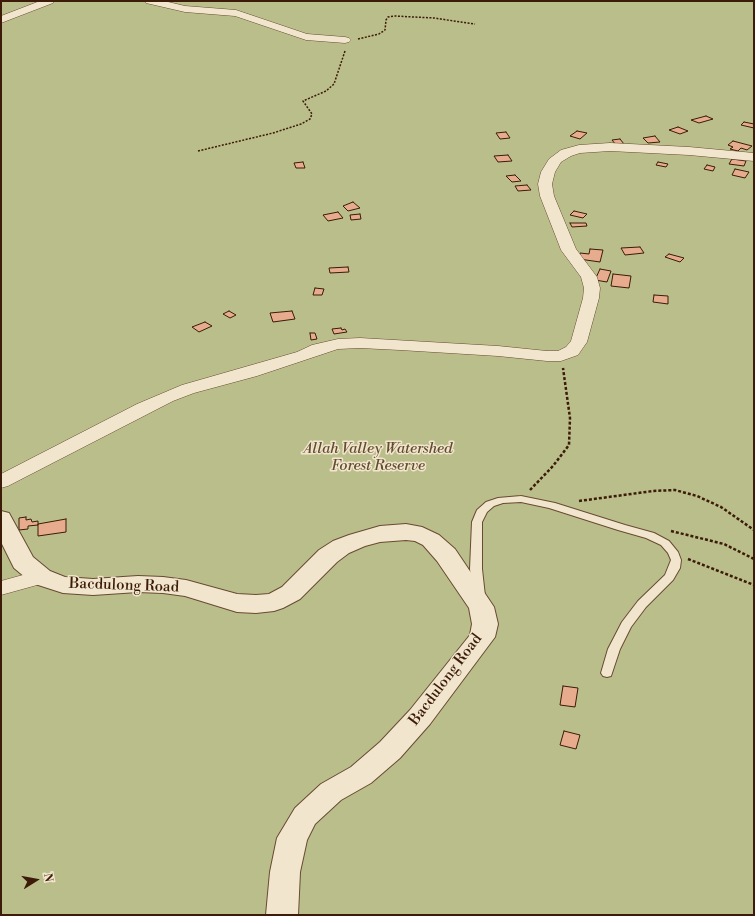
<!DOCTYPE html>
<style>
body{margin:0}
#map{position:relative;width:755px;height:916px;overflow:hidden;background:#ead8b2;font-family:"Libre Bodoni",serif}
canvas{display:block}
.frame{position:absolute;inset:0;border:2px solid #3c1b09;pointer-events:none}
.north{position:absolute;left:16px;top:860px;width:40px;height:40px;-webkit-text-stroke:3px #f1e6cd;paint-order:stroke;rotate:79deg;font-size:11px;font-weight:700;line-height:16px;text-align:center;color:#3c1b09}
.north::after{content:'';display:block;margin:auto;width:14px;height:18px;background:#3c1b09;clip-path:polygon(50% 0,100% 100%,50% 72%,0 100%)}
</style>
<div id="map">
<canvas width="755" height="916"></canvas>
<div class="frame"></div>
<div class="north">N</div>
</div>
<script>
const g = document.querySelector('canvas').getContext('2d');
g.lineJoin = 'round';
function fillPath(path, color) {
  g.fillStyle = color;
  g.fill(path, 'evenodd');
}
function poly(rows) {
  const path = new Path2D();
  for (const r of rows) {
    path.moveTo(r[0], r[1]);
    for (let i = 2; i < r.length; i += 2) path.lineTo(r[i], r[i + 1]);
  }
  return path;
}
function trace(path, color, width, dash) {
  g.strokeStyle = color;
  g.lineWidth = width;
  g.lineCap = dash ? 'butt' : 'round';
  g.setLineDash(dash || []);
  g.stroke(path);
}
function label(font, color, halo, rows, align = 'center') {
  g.font = font + ' "Libre Bodoni",serif';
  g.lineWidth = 3;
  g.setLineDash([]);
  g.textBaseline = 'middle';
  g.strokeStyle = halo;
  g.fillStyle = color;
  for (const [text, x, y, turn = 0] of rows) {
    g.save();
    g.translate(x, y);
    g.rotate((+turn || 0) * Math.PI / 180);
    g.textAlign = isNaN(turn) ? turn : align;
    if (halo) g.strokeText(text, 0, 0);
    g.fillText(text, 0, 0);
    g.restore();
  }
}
fillPath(poly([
 [1,1,754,1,754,915,1,915]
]), '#babe8a');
const building = poly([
 [706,116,713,119,699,123,691,120,706,116],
 [744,122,754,124,754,128,741,125,744,122],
 [678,127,688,131,680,134,669,130,678,127],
 [577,131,587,133,580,139,570,136,577,131],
 [506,132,510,138,500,139,496,133,506,132],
 [655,136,660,142,648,143,643,138,655,136],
 [620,139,624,144,616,145,612,140,620,139],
 [733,141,752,146,747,150,741,148,738,151,730,149,733,147,728,145,733,141],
 [508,155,512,161,498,162,494,156,508,155],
 [732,159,746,161,744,166,729,164,732,159],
 [303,162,305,168,296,168,294,163,303,162],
 [658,162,668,164,666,167,656,165,658,162],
 [707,165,715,167,713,171,704,169,707,165],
 [735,169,749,172,745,178,732,175,735,169],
 [515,175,521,181,512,182,506,176,515,175],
 [527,185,531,190,518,191,515,186,527,185],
 [353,202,360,208,348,211,343,206,353,202],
 [574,211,587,214,583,218,570,215,574,211],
 [338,212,343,218,328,221,323,215,338,212],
 [360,214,361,219,351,220,350,215,360,214],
 [570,223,586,223,587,226,572,227,570,223],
 [640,247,644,253,625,255,621,248,640,247],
 [590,249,603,250,600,262,579,259,580,253,589,254,590,249],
 [669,254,684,258,680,262,665,257,669,254],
 [348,267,349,272,330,273,329,268,348,267],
 [600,269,611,271,607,282,595,280,600,269],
 [613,274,631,276,629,288,611,286,613,274],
 [315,288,324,289,322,295,313,295,315,288],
 [654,295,668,296,668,304,653,302,654,295],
 [229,311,236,315,230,318,223,314,229,311],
 [292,311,295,319,273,322,270,313,292,311],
 [205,322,212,326,199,332,192,327,205,322],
 [341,328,342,330,345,329,347,332,334,334,332,329,341,328],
 [310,333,315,333,317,339,311,340,310,333],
 [26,517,26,520,31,519,32,522,38,521,38,525,28,526,28,529,19,530,19,518,26,517],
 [66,519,66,532,38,536,38,524,66,519],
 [563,686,578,688,575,707,560,705,563,686],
 [564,731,580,735,576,749,560,745,564,731]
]);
fillPath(building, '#e7ac8d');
trace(building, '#3c1b09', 1);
const service = poly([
 [521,496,555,503,625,525,654,533,669,541,678,552,681,560,680,568,673,580,646,607,631,627,620,649,611,676,607,677,603,676,601,673,608,649,622,622,638,601,665,575,671,560,668,553,661,545,646,538,618,530,549,508,521,502,503,503,494,506,487,512,482,522,482,569,485,596,483,599,479,600,475,599,473,596,470,569,472,522,477,510,486,502,498,498,521,496]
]);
const minor = poly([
 [40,1,54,1,53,3,1,23,1,16,40,1],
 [145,1,164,1,185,6,236,10,307,34,345,37,349,38,351,40,349,42,345,43,306,40,235,16,185,12,146,3,145,1],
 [610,143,689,147,754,153,754,161,689,155,610,151,580,153,571,156,561,162,555,172,552,184,554,196,576,249,597,277,600,288,599,298,587,342,578,355,561,361,547,361,498,356,400,350,360,348,338,349,257,376,194,393,173,401,8,486,1,488,1,474,137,404,182,385,297,352,312,345,338,339,360,338,498,346,547,351,558,351,566,347,571,341,583,298,584,288,581,277,561,250,556,237,540,196,538,184,541,172,549,159,561,150,579,145,610,143],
 [41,570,48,572,52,577,48,582,1,595,1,581,41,570]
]);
const tertiary = poly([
 [1,511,9,513,33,557,50,571,65,577,93,579,138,576,163,577,186,580,237,594,256,595,269,594,282,587,319,550,333,541,349,535,380,526,406,524,422,527,439,535,455,549,490,601,494,607,498,624,495,637,430,724,400,758,371,783,341,800,315,824,307,840,300,872,298,915,266,915,270,872,277,838,295,808,321,784,351,767,380,742,410,710,470,635,472,624,469,608,437,561,423,545,415,541,406,540,380,542,365,546,349,553,337,562,300,599,283,608,274,611,256,613,237,612,185,596,163,593,138,592,93,595,63,593,32,583,14,568,1,542,1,511]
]);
trace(service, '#684a33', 2);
trace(minor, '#684a33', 1);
trace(tertiary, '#684a33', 2);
trace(poly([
 [358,39,379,34,385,30,386,20,388,17,394,16,434,18,475,24],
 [198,151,273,133,301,124,310,119,312,114,303,101,326,91,334,84,345,51]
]), '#3c1b09', 1.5, [2, 1.5]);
trace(poly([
 [530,490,553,466,569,445,570,418,563,368],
 [579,501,653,491,675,490,697,496,721,507,754,530],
 [671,531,724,544,754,559],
 [688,559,754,585]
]), '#3c1b09', 2.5, [3, 2]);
fillPath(service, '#f1e6cd');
fillPath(minor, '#f1e6cd');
fillPath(tertiary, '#f1e6cd');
label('italic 15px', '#624c30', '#f1e6cd', [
 ["Allah Valley Watershed",378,449],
 ["Forest Reserve",378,466]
]);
label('15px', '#3c1b09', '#f1e6cd', [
 ["Bacdulong Road",124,586,2],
 ["Bacdulong Road",446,680,-53]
]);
</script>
